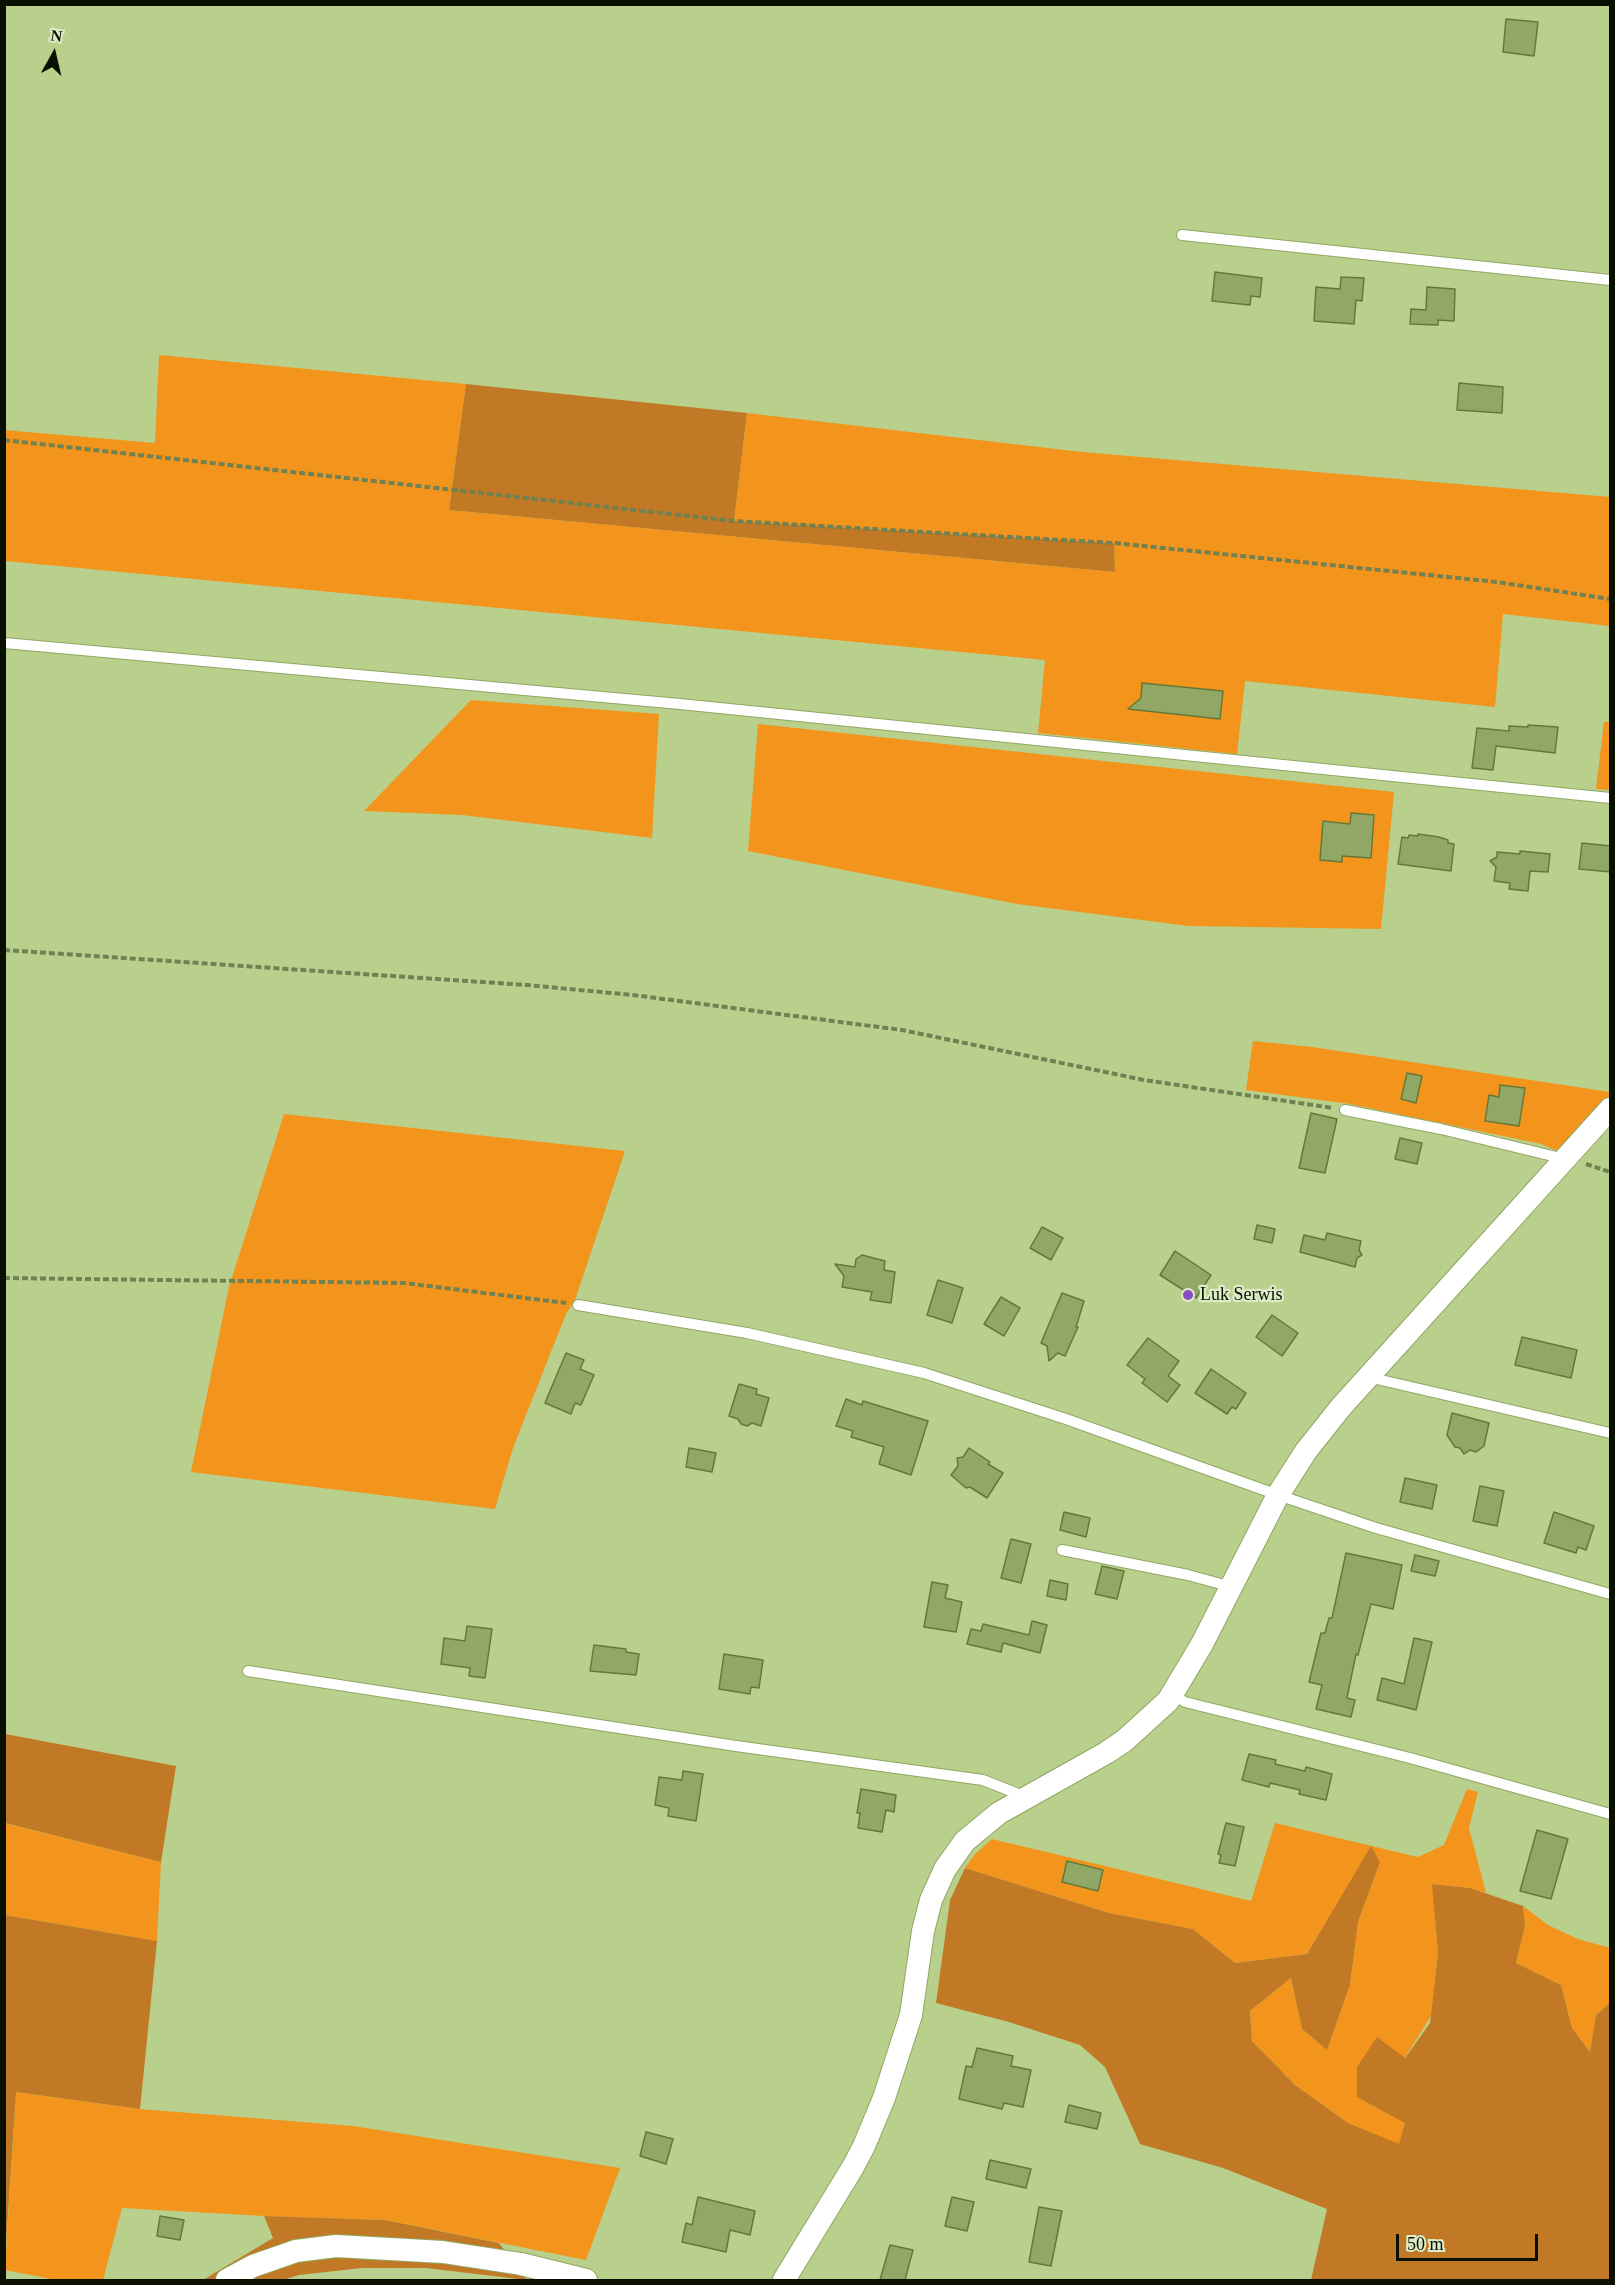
<!DOCTYPE html>
<style>
body{margin:0}
#map{position:relative;width:1615px;height:2285px;overflow:hidden;background:#b8d08b;font-family:"Times New Roman",serif}
canvas{display:block}
.frame{position:absolute;inset:0;border:6px solid #091000;pointer-events:none}
.north{position:absolute;left:24px;top:24px;width:60px;height:60px;-webkit-text-stroke:4px #deebc9;paint-order:stroke;rotate:8deg;font-size:16px;font-weight:700;line-height:24px;text-align:center;color:#091000}
.north::after{content:'';display:block;margin:auto;width:21px;height:27px;background:#091000;clip-path:polygon(50% 0,100% 100%,50% 72%,0 100%)}
.scale{position:absolute;left:1396px;top:2234px;width:142px;height:27px;box-sizing:border-box;border:3px solid #091000;border-top:0;padding-left:8px;font-size:18px;line-height:21px;white-space:nowrap;color:#091000;-webkit-text-stroke:4px #deebc9;paint-order:stroke}
</style>
<div id="map">
<canvas width="1615" height="2285"></canvas>
<div class="frame"></div>
<div class="north">N</div>
<div class="scale">50 m</div>
</div>
<script>
const g = document.querySelector('canvas').getContext('2d');
g.lineJoin = 'round';
function fillPath(path, color) {
  g.fillStyle = color;
  g.fill(path, 'evenodd');
}
function poly(rows) {
  const path = new Path2D();
  for (const r of rows) {
    path.moveTo(r[0], r[1]);
    for (let i = 2; i < r.length; i += 2) path.lineTo(r[i], r[i + 1]);
  }
  return path;
}
function trace(path, color, width, dash) {
  g.strokeStyle = color;
  g.lineWidth = width;
  g.lineCap = dash ? 'butt' : 'round';
  g.setLineDash(dash || []);
  g.stroke(path);
}
function label(font, color, halo, rows, align = 'center') {
  g.font = font + ' "Times New Roman",serif';
  g.lineWidth = 4.5;
  g.setLineDash([]);
  g.textBaseline = 'middle';
  g.strokeStyle = halo;
  g.fillStyle = color;
  for (const [text, x, y, turn = 0] of rows) {
    g.save();
    g.translate(x, y);
    g.rotate((+turn || 0) * Math.PI / 180);
    g.textAlign = isNaN(turn) ? turn : align;
    if (halo) g.strokeText(text, 0, 0);
    g.fillText(text, 0, 0);
    g.restore();
  }
}
fillPath(poly([
 [159,355,466,384,449,510,1115,572,1114,543,734,521,747,413,1082,452,1610,497,1610,626,1503,614,1495,707,1245,681,1237,754,1038,733,1045,660,5,561,4,430,155,443],
 [471,700,659,714,652,838,462,815,364,811],
 [1604,722,1610,722,1610,790,1596,789],
 [758,724,1394,792,1381,929,1189,926,1017,904,748,851],
 [1253,1041,1312,1047,1610,1092,1610,1097,1560,1152,1541,1144,1350,1104,1246,1090],
 [284,1114,625,1151,575,1300,566,1314,513,1448,495,1509,191,1472,229,1287],
 [1467,1789,1478,1792,1469,1828,1486,1893,1470,1888,1433,1884,1438,1952,1431,2016,1404,2059,1357,2097,1406,2123,1399,2145,1348,2123,1295,2085,1252,2041,1250,2011,1291,1978,1302,2029,1327,2050,1350,1985,1358,1922,1380,1862,1371,1847,1307,1954,1235,1963,1193,1929,1109,1913,965,1868,975,1854,992,1839,1251,1901,1275,1823,1418,1857,1444,1845],
 [4,1823,161,1862,157,1941,5,1915],
 [1523,1906,1548,1925,1578,1939,1610,1948,1610,2003,1596,2015,1590,2052,1572,2028,1561,1985,1516,1963,1525,1926],
 [16,2092,140,2109,353,2126,620,2168,586,2260,385,2220,264,2216,122,2208,103,2280,56,2280,5,2270]
]), '#f3941c');
fillPath(poly([
 [466,384,747,413,734,521,1114,543,1115,572,449,510],
 [5,1734,176,1766,161,1862,5,1823],
 [1371,1846,1380,1862,1358,1922,1350,1985,1327,2050,1302,2029,1291,1978,1250,2011,1252,2041,1295,2085,1348,2123,1399,2144,1405,2123,1357,2097,1357,2067,1377,2037,1405,2058,1430,2023,1438,1952,1432,1884,1470,1888,1523,1906,1525,1926,1516,1963,1561,1985,1572,2028,1590,2052,1596,2015,1610,2003,1610,2280,1311,2280,1327,2209,1223,2168,1140,2144,1105,2067,1080,2045,1009,2022,936,2003,950,1900,965,1868,1109,1913,1193,1929,1235,1963,1307,1954],
 [5,1915,157,1941,140,2109,16,2092,5,2260],
 [264,2216,385,2220,499,2243,527,2280,426,2268,362,2268,299,2275,283,2280,203,2280,273,2238]
]), '#c27925');
const building = poly([
 [1506,19,1538,22,1534,56,1503,52,1506,19],
 [1215,272,1262,278,1260,297,1251,296,1250,305,1212,301,1215,272],
 [1341,277,1364,278,1362,301,1356,300,1354,324,1314,321,1316,287,1340,289,1341,277],
 [1427,287,1455,289,1454,321,1438,320,1438,325,1410,324,1411,309,1426,310,1427,287],
 [1459,383,1503,387,1502,413,1457,410,1459,383],
 [1142,683,1223,691,1220,719,1128,709,1141,698,1142,683],
 [1528,725,1558,727,1555,753,1496,746,1493,770,1472,768,1477,728,1509,731,1509,726,1528,727,1528,725],
 [1351,813,1374,815,1371,858,1342,856,1342,862,1320,860,1323,821,1350,824,1351,813],
 [1418,834,1439,837,1448,840,1448,843,1454,844,1451,871,1398,864,1402,837,1408,838,1409,835,1418,836,1418,834],
 [1582,843,1611,846,1611,872,1579,869,1582,843],
 [1520,851,1550,854,1548,872,1530,871,1528,891,1509,889,1510,883,1494,881,1496,867,1490,861,1497,857,1497,852,1520,854,1520,851],
 [1407,1073,1422,1076,1416,1103,1401,1099,1407,1073],
 [1500,1085,1525,1088,1519,1126,1485,1121,1489,1095,1499,1097,1500,1085],
 [1311,1113,1337,1119,1325,1173,1299,1168,1311,1113],
 [1400,1138,1422,1143,1417,1164,1395,1159,1400,1138],
 [1257,1225,1275,1229,1272,1243,1254,1239,1257,1225],
 [1042,1227,1063,1238,1051,1260,1030,1248,1042,1227],
 [1327,1233,1361,1241,1359,1250,1362,1255,1357,1258,1355,1267,1300,1252,1304,1235,1325,1240,1327,1233],
 [1175,1251,1211,1275,1196,1298,1160,1275,1175,1251],
 [862,1255,885,1261,884,1270,895,1272,891,1303,870,1300,872,1292,842,1287,844,1276,835,1264,855,1267,856,1259,862,1255],
 [938,1280,963,1288,952,1323,927,1315,938,1280],
 [1062,1293,1084,1301,1076,1327,1078,1327,1065,1356,1058,1353,1049,1361,1047,1346,1041,1343,1062,1293],
 [1001,1297,1020,1308,1004,1336,984,1324,1001,1297],
 [1272,1315,1298,1333,1282,1356,1256,1337,1272,1315],
 [1522,1337,1577,1350,1571,1378,1515,1365,1522,1337],
 [1148,1338,1179,1361,1168,1376,1180,1385,1167,1402,1142,1383,1145,1379,1127,1365,1148,1338],
 [566,1353,584,1360,580,1369,594,1375,581,1405,575,1403,571,1414,545,1403,566,1353],
 [1211,1369,1246,1393,1236,1409,1232,1407,1227,1414,1195,1393,1211,1369],
 [739,1384,757,1389,756,1394,769,1398,761,1426,752,1423,747,1426,741,1424,738,1419,729,1416,739,1384],
 [846,1399,862,1405,863,1401,928,1421,911,1475,879,1464,884,1447,851,1437,853,1431,836,1426,846,1399],
 [1452,1413,1489,1423,1484,1446,1476,1452,1470,1450,1464,1454,1460,1448,1455,1447,1447,1435,1452,1413],
 [689,1448,716,1453,712,1472,686,1467,689,1448],
 [969,1448,990,1462,988,1464,1003,1473,987,1498,970,1487,966,1488,951,1475,958,1466,957,1458,963,1457,969,1448],
 [1405,1478,1437,1485,1432,1509,1400,1502,1405,1478],
 [1480,1486,1504,1491,1497,1526,1473,1521,1480,1486],
 [1064,1512,1090,1518,1086,1537,1060,1530,1064,1512],
 [1554,1512,1594,1526,1586,1550,1578,1547,1576,1553,1544,1543,1554,1512],
 [1011,1539,1031,1544,1021,1583,1001,1578,1011,1539],
 [1346,1553,1402,1565,1393,1609,1371,1604,1358,1655,1356,1654,1347,1698,1355,1700,1351,1717,1316,1709,1322,1685,1309,1682,1321,1633,1325,1633,1329,1618,1332,1618,1346,1553],
 [1415,1555,1439,1561,1435,1576,1411,1571,1415,1555],
 [1102,1566,1124,1571,1117,1599,1095,1594,1102,1566],
 [1050,1580,1068,1584,1066,1600,1047,1596,1050,1580],
 [932,1582,948,1585,945,1598,962,1602,956,1632,924,1627,932,1582],
 [1032,1621,1047,1625,1040,1653,1003,1643,1001,1652,967,1644,971,1629,981,1631,983,1624,1029,1635,1032,1621],
 [467,1626,492,1629,485,1678,469,1676,470,1668,441,1664,444,1638,465,1641,467,1626],
 [1414,1638,1432,1642,1416,1710,1377,1700,1382,1678,1404,1684,1414,1638],
 [594,1645,626,1649,626,1652,639,1654,636,1675,590,1671,594,1645],
 [724,1654,763,1660,759,1688,751,1687,750,1694,719,1689,724,1654],
 [1249,1754,1276,1760,1275,1764,1305,1771,1306,1767,1332,1774,1326,1800,1299,1794,1300,1790,1270,1783,1269,1787,1242,1780,1249,1754],
 [683,1771,703,1774,696,1821,668,1816,669,1808,655,1805,659,1777,682,1780,683,1771],
 [861,1789,896,1795,894,1812,886,1810,882,1832,858,1828,860,1813,857,1813,861,1789],
 [1226,1823,1244,1827,1235,1866,1219,1863,1221,1855,1218,1854,1226,1823],
 [1537,1830,1568,1839,1551,1899,1520,1891,1537,1830],
 [1067,1861,1103,1870,1098,1891,1062,1882,1067,1861],
 [977,2048,1013,2056,1011,2066,1031,2070,1023,2107,1004,2103,1002,2109,959,2099,966,2066,972,2067,977,2048],
 [1069,2105,1101,2113,1097,2129,1065,2122,1069,2105],
 [646,2132,673,2139,666,2164,640,2156,646,2132],
 [990,2160,1031,2169,1026,2188,986,2179,990,2160],
 [698,2197,755,2211,750,2235,730,2230,726,2252,682,2242,686,2223,692,2225,698,2197],
 [952,2197,974,2202,967,2231,945,2226,952,2197],
 [1039,2207,1062,2211,1051,2266,1029,2262,1039,2207],
 [160,2216,184,2220,180,2240,157,2236,160,2216],
 [890,2245,913,2250,905,2280,880,2280,890,2245]
]);
fillPath(building, '#91a765');
trace(building, '#647937', 1.5);
const service = poly([
 [1182,235,1610,280],
 [4,643,680,704,1610,798],
 [1345,1110,1441,1129,1565,1159],
 [578,1305,747,1333,924,1373,1066,1419,1278,1495,1376,1528,1610,1594],
 [1368,1377,1610,1433],
 [1062,1550,1188,1575,1232,1587],
 [248,1671,736,1746,983,1780,1026,1797],
 [1173,1695,1185,1702,1410,1758,1610,1814]
]);
const minor = poly([
 [227,2280,253,2266,296,2251,336,2246,443,2252,521,2264,586,2280],
 [784,2280,853,2167,864,2146,884,2098,911,2015,923,1931,931,1900,945,1869,965,1841,999,1813,1106,1753,1124,1741,1168,1701,1202,1644,1278,1495,1306,1451,1341,1407,1610,1109]
]);
trace(service, '#90a764', 12);
trace(minor, '#90a764', 24);
trace(poly([
 [4,440,734,521,1114,543,1497,582,1610,599],
 [4,950,527,985,633,995,902,1030,1144,1080,1333,1108],
 [1586,1164,1610,1172],
 [4,1278,404,1283,566,1303]
]), '#708152', 4, [6, 3]);
trace(service, '#fff', 10);
trace(minor, '#fff', 22);
for (const [x, y, r, color] of [
 [1188,1295,6,"#864ac1"]
]) {
  const dot = new Path2D();
  dot.arc(x, y, r, 0, 2 * Math.PI);
  g.fillStyle = color;
  g.fill(dot);
  trace(dot, '#deebc9', 2);
}
label('18px', '#091000', '#deebc9', [
 ["Luk Serwis",1200,1295]
], 'left');
</script>
